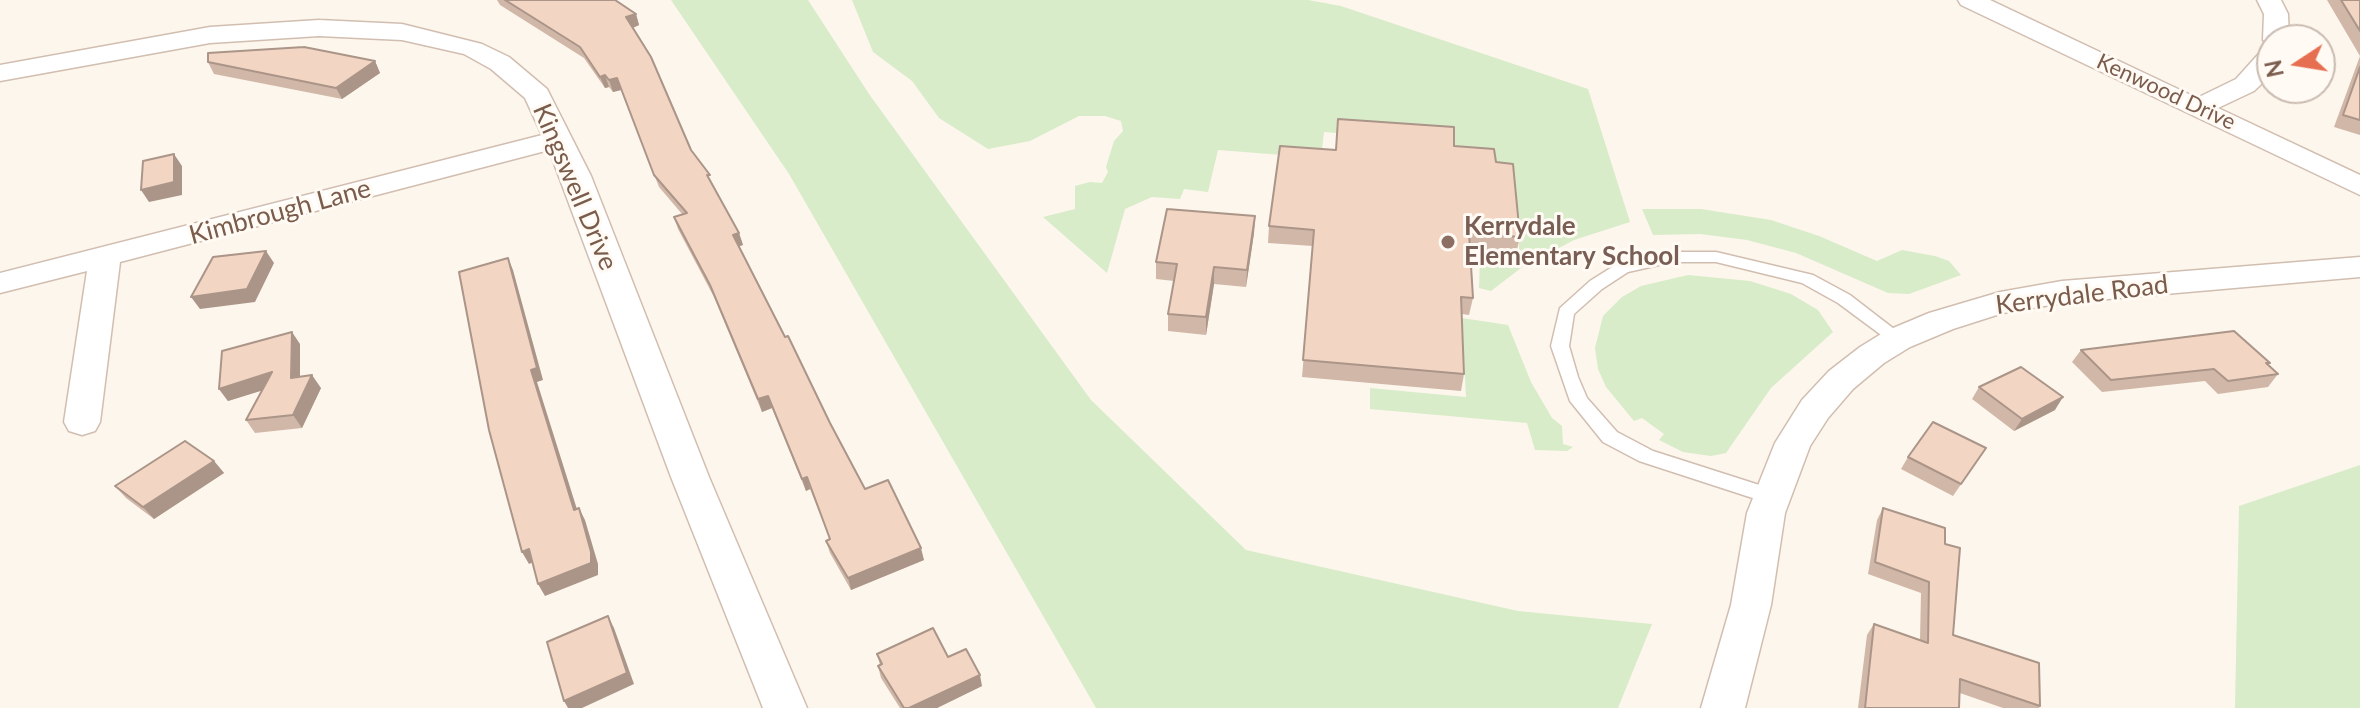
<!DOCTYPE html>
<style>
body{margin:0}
#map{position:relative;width:2360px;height:708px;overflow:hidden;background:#fdf6ec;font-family:Lato,sans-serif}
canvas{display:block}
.north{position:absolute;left:2256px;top:24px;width:80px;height:80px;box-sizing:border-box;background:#fffaf3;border:2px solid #cabbb1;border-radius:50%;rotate:258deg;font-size:22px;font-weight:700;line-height:32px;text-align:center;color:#7a5c4d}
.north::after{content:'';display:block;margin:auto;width:28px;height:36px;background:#e76f51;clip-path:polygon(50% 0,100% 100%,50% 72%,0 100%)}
</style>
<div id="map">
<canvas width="2360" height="708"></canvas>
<div class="north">N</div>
</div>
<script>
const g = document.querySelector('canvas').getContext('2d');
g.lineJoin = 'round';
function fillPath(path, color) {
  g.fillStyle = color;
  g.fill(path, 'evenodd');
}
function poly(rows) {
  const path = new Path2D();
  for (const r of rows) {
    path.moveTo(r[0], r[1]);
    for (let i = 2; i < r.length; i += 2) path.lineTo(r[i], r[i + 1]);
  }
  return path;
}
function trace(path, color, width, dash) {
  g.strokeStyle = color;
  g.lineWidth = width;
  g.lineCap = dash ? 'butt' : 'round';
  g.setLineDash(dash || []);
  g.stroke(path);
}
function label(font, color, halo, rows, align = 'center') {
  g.font = font + ' Lato,sans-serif';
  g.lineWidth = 6;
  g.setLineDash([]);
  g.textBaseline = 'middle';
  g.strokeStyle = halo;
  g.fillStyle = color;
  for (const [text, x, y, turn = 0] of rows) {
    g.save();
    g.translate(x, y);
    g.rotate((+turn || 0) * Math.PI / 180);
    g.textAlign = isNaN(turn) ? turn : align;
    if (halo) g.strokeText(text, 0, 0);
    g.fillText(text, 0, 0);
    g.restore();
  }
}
fillPath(poly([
 [671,0,808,0,869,94,1091,400,1246,550,1518,611,1652,624,1618,708,1096,708,789,174],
 [852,0,1308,0,1341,6,1588,89,1630,222,1574,240,1521,268,1491,291,1479,288,1480,257,1520,261,1514,179,1495,178,1455,160,1453,142,1324,132,1321,158,1218,150,1208,192,1184,189,1180,199,1152,197,1125,209,1107,273,1043,217,1075,209,1075,186,1090,182,1102,183,1108,172,1106,167,1114,141,1123,131,1121,121,1105,116,1079,116,1030,141,988,149,939,118,912,81,873,52],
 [1642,209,1701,209,1771,220,1819,236,1877,261,1902,250,1935,256,1949,261,1961,275,1909,294,1888,293,1796,253,1747,240,1700,234,1653,235],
 [1688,275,1750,281,1791,294,1818,310,1833,332,1771,388,1726,453,1711,456,1683,452,1659,440,1664,434,1642,418,1634,421,1606,387,1598,369,1595,348,1603,316,1622,297,1641,286],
 [1462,318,1508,325,1531,382,1552,418,1562,426,1563,444,1573,447,1567,451,1535,450,1527,423,1370,409,1370,388,1466,397],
 [2360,465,2360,708,2235,708,2239,506]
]), '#d8ecc9');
const lane = poly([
 [1672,252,1716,252,1813,275,1850,295,1907,339,1898,345,1892,343,1838,303,1802,283,1716,262,1672,262,1628,272,1602,289,1574,314,1569,346,1578,377,1587,398,1617,432,1653,451,1778,491,1781,496,1778,501,1771,504,1639,461,1603,442,1570,401,1551,346,1560,308,1590,281,1617,264,1672,252]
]);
const street = poly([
 [1958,0,1990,0,2197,98,2236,79,2263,49,2271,46,2263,40,2264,14,2257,0,2281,0,2288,14,2289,40,2272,40,2272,74,2254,91,2218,108,2360,175,2360,195,1961,5,1958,0],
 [319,20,402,24,482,44,509,57,547,89,591,176,709,477,807,708,763,708,671,477,549,150,120,262,100,422,95,431,82,435,69,431,64,422,87,271,0,293,0,273,542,135,525,98,491,69,464,54,402,40,319,36,210,43,0,81,0,65,210,27,319,20],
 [2360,257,2360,277,2062,303,2003,313,1953,329,1910,347,1884,363,1853,389,1828,418,1810,446,1785,513,1771,605,1745,708,1701,708,1731,605,1747,513,1775,443,1802,400,1829,371,1860,347,1886,331,1929,313,2000,292,2062,281,2360,257]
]);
trace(lane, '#d1beb0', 3);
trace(street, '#d1beb0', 3);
fillPath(lane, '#fff');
fillPath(street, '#fff');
fillPath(poly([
 [497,0,615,0,636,14,639,25,633,28,691,150,739,233,743,245,739,246,830,423,865,489,924,560,851,590,830,553,826,541,830,539,810,489,806,491,772,408,762,412,714,297,678,229,674,217,682,214,659,187,621,90,613,92,609,87,605,88,584,58,500,5],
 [2327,0,2360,0,2360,135,2334,127,2360,56],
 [375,61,380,73,342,99,214,74,208,62],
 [1454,146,1496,162,1520,237,1516,254,1470,250,1473,298,1469,315,1462,314,1464,374,1461,391,1302,377,1313,246,1268,243,1269,226,1336,150],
 [1255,216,1254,233,1246,287,1214,284,1206,335,1168,331,1168,314,1174,281,1156,279,1156,262],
 [300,344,300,377,321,388,302,428,255,433,246,420,262,390,228,401,219,389],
 [2081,350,2270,363,2268,365,2278,374,2268,387,2218,394,2205,381,2102,392,2072,362],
 [1979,387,2055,410,2014,431,1972,399],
 [1986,448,1953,496,1901,469,1908,457],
 [214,461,224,473,154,519,126,498,115,486],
 [1883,508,1945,544,1953,635,2040,706,2039,708,2003,708,1960,693,1959,708,1858,708,1867,635,1874,624,1920,640,1921,593,1868,574,1877,520],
 [877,654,948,657,982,686,937,708,900,708,881,678,878,666,880,665]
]), '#d1b7a8');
fillPath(poly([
 [636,14,639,25,630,29,626,17],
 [375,61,380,73,342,99,336,88],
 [605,75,609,87,605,88,600,77],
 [617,78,621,90,613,92,609,80],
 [174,154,182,166,182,195,149,202,141,190],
 [1255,216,1254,233,1246,287,1247,270],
 [739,233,743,245,737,247,733,235],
 [266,251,274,263,255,302,200,309,191,297],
 [508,258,513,270,543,380,537,382,581,522,574,510,531,370],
 [1214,267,1214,284,1206,335,1206,317],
 [292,332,300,344,300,390,291,378],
 [272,372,280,385,228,401,219,389],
 [312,375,321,388,302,428,293,415],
 [768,396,772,408,762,412,758,399],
 [2063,397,2055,410,2014,431,2022,419],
 [214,461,224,473,154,519,143,507],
 [807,477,810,489,806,491,802,479],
 [579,508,585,520,598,564,598,575,545,596,538,584],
 [921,548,924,560,851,590,848,578],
 [529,549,536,561,529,564,522,552],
 [608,616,614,628,634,684,582,708,568,708,564,701],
 [980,675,982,686,937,708,909,708]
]), '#aa9588');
const building = poly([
 [505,0,615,0,636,14,626,17,651,57,691,150,710,175,707,175,739,233,733,235,785,337,788,336,830,423,865,489,888,480,921,548,848,578,826,541,830,539,807,477,802,479,768,396,758,399,710,285,674,217,687,213,654,175,617,78,609,80,605,75,600,77,580,47,505,0],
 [2341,0,2360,0,2360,31,2341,0],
 [304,47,375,61,336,88,208,62,208,53,304,47],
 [2360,67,2360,120,2343,115,2360,67],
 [1338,119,1454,127,1454,146,1494,149,1496,162,1513,164,1520,237,1469,233,1473,298,1461,297,1464,374,1303,360,1314,230,1269,226,1280,146,1336,150,1338,119],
 [174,154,174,182,141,190,143,161,174,154],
 [1167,209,1255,216,1247,270,1214,267,1206,317,1168,314,1177,264,1156,262,1167,209],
 [266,251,247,289,191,297,213,257,266,251],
 [508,258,537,368,531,370,574,510,579,508,591,552,591,563,538,584,529,549,522,552,489,430,459,272,508,258],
 [2234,331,2270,363,2266,363,2278,374,2228,381,2214,369,2111,380,2081,350,2234,331],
 [292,332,291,378,312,375,293,415,246,420,272,372,219,389,222,351,292,332],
 [2021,367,2063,397,2022,419,1979,387,2021,367],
 [1933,422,1986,448,1961,484,1908,457,1933,422],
 [185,441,214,461,143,507,115,486,185,441],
 [1883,508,1945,528,1945,544,1960,548,1953,635,2039,663,2040,706,1960,679,1959,708,1865,708,1874,624,1928,643,1929,582,1875,562,1883,508],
 [608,616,627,673,564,701,547,642,608,616],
 [933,628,948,657,966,649,980,675,909,708,904,708,878,666,882,664,877,654,933,628]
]);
fillPath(building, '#f3d5c3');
trace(building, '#aa9588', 2);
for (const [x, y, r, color] of [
 [1448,242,8,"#8d6e63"]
]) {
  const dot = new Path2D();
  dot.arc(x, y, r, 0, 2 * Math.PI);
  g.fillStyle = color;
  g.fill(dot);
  trace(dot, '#fffaf3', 3);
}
label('22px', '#7a5c4d', '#fffaf3', [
 ["Kenwood Drive",2166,92,25]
]);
label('26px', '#7a5c4d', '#fffaf3', [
 ["Kingswell Drive",575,187,67],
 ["Kimbrough Lane",280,212,-15],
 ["Kerrydale Road",2082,295,-7]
]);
label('bold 26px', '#785e54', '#fffaf3', [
 ["Kerrydale",1464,227],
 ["Elementary School",1464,257]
], 'left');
</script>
